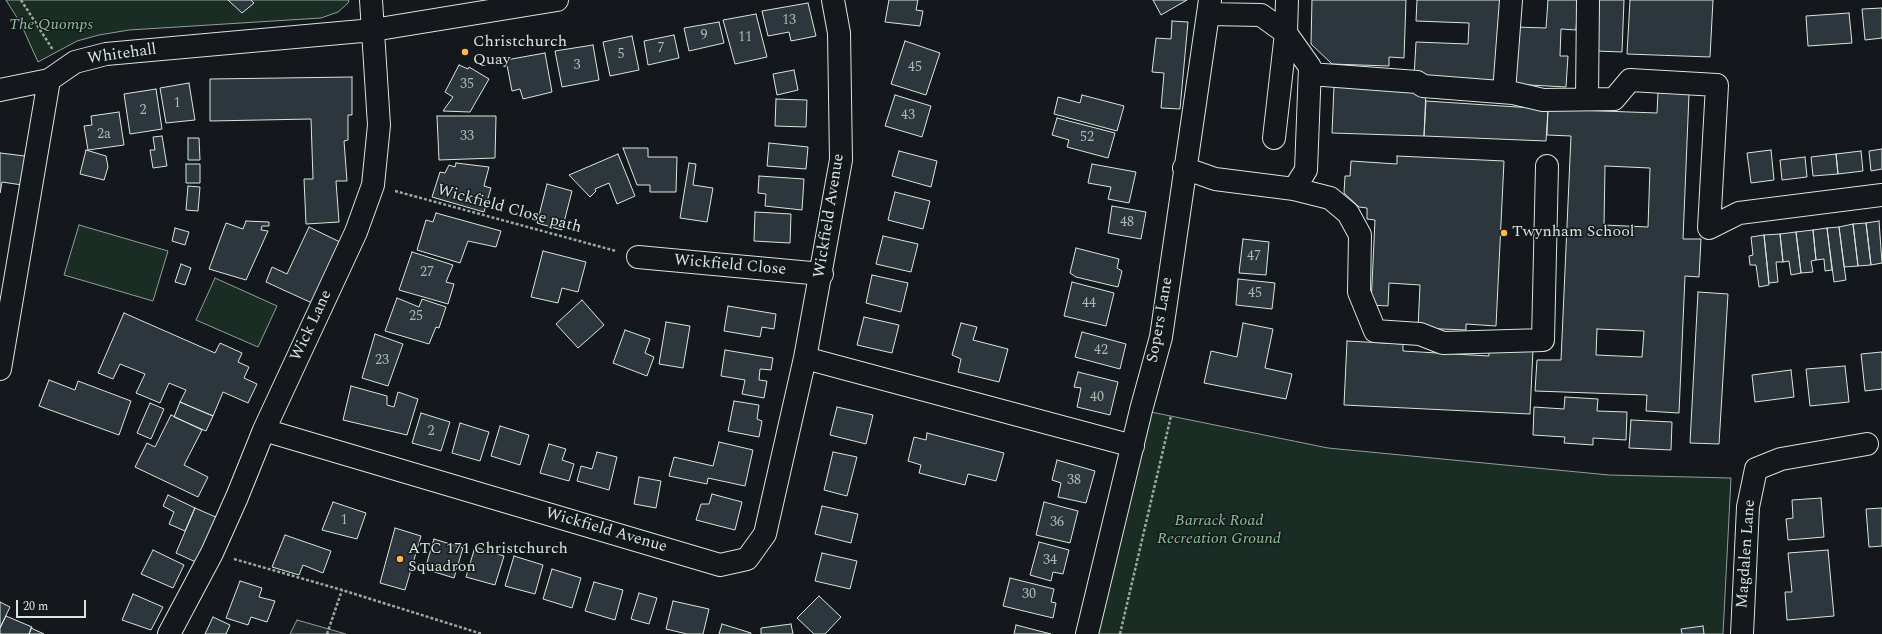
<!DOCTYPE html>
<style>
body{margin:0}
#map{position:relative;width:1882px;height:634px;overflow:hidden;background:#14181c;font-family:Spectral,serif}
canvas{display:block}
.scale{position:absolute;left:16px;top:600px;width:70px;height:18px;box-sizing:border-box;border:2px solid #d8e6dc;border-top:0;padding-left:5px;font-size:12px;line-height:14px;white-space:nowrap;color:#d8e6dc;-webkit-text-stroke:3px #14181c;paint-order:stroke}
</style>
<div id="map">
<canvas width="1882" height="634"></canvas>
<div class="scale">20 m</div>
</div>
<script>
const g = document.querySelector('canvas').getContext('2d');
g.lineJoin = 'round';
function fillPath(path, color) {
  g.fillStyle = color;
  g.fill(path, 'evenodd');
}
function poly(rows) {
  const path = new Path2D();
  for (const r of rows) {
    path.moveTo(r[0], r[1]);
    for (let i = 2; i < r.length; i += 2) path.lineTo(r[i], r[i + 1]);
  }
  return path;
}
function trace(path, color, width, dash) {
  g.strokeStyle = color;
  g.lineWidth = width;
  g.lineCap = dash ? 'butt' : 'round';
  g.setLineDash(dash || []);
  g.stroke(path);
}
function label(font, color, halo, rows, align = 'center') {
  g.font = font + ' Spectral,serif';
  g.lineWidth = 3;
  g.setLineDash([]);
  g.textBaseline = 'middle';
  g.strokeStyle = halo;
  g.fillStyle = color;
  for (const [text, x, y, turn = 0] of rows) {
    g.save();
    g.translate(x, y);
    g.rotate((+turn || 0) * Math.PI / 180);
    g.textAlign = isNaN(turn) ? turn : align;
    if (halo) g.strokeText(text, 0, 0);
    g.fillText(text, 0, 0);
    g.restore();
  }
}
const green = poly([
 [6,0,349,0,348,3,338,12,321,18,129,30,99,35,77,41,38,62,21,24,6,0],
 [79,225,168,251,153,301,64,275,79,225],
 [215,278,277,306,258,347,196,320,215,278],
 [1141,410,1328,448,1609,475,1731,478,1723,634,1087,634,1141,410]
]);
fillPath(green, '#1a2d24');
trace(green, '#939e99', 1);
const parking = poly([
 [297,620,346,634,290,634,297,620]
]);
fillPath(parking, '#24282b');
trace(parking, '#939e99', 1);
const building = poly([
 [228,0,251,0,254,3,242,13,228,0],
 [889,0,918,0,916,10,923,11,920,26,885,22,889,0],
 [1153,0,1187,0,1161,15,1153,0],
 [1312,0,1406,0,1404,58,1389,57,1389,66,1332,64,1311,44,1312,0],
 [1417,0,1501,0,1497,81,1414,77,1416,42,1468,44,1469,23,1416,21,1417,0],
 [1548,0,1578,0,1576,30,1561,29,1560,56,1568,56,1566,87,1512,84,1516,27,1546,28,1548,0],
 [1599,0,1624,0,1622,52,1596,51,1599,0],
 [1630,0,1713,0,1710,57,1627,54,1630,0],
 [808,3,816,36,791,41,789,32,768,36,762,11,808,3],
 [1882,8,1882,38,1865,40,1862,9,1882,8],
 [1849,13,1852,43,1808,46,1806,16,1849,13],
 [756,14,767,57,735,64,723,20,756,14],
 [1172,21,1188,22,1180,109,1161,108,1164,73,1152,72,1156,38,1171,39,1172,21],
 [719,22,724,43,689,51,684,28,719,22],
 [674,35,679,58,648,65,644,41,674,35],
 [632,36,639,70,610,76,603,42,632,36],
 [905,41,940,53,926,95,891,84,905,41],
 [593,45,599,80,562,87,555,51,593,45],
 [545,53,552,92,523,99,520,89,512,91,506,60,545,53],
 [459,65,468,69,469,67,489,79,470,112,443,111,453,97,445,92,459,65],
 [794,70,798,90,777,95,773,74,794,70],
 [352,77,352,115,348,115,348,140,344,141,347,181,336,181,339,222,306,224,304,179,313,179,311,119,210,121,210,79,352,77],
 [189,83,195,120,166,123,160,88,189,83],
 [1334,86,1426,89,1424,136,1332,133,1334,86],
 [156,89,162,129,130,134,124,94,156,89],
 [1658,92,1689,94,1683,239,1701,239,1699,277,1685,276,1679,413,1646,411,1647,395,1535,391,1537,360,1561,360,1571,136,1547,135,1548,109,1657,113,1658,92],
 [1605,166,1650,168,1648,227,1604,225,1605,166],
 [1597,329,1644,331,1642,357,1596,355,1597,329],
 [895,95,931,106,922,137,885,126,895,95],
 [1082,95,1124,106,1117,131,1054,114,1058,97,1080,103,1082,95],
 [776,99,807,100,806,127,775,126,776,99],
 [1426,101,1548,109,1546,141,1424,136,1426,101],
 [119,112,124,145,88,150,84,126,92,125,91,116,119,112],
 [437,116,496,116,495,158,439,160,437,116],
 [1057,118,1115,133,1108,158,1067,147,1069,140,1052,135,1057,118],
 [162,136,167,166,153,168,150,150,155,150,153,137,162,136],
 [188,138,199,138,200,160,188,160,188,138],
 [769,143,808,147,806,169,767,166,769,143],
 [623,148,648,148,648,157,677,157,676,192,650,192,650,185,637,185,623,148],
 [1882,149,1882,169,1871,171,1869,151,1882,149],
 [86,150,106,156,108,167,104,180,80,174,86,150],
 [1771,150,1774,180,1751,183,1747,153,1771,150],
 [899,151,937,161,931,187,892,176,899,151],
 [1861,151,1863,171,1838,174,1836,154,1861,151],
 [0,153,33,157,29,186,2,182,0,193,0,153],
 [618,154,635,196,617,204,609,183,595,189,596,191,590,197,569,175,618,154],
 [1836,154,1838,174,1813,176,1811,157,1836,154],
 [1397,156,1504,161,1496,326,1466,324,1466,330,1418,328,1420,285,1389,283,1388,306,1371,305,1375,220,1367,219,1367,208,1359,207,1344,193,1345,176,1350,176,1351,161,1397,164,1397,156],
 [1805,157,1807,177,1782,180,1780,160,1805,157],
 [456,163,489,167,484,186,491,188,484,212,432,197,440,172,445,173,449,165,455,167,456,163],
 [689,163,696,164,693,185,713,188,707,222,680,218,689,163],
 [186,164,200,164,200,183,186,183,186,164],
 [1092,164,1136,172,1129,203,1108,199,1111,187,1088,183,1092,164],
 [759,176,804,179,802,210,765,206,766,194,758,193,759,176],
 [547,184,572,191,562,230,537,223,547,184],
 [188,186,200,187,198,211,186,210,188,186],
 [895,192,930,201,923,229,888,220,895,192],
 [1112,206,1146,212,1141,239,1108,233,1112,206],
 [755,212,791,214,790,243,754,241,755,212],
 [436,213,501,231,496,247,468,241,460,263,417,250,426,220,433,222,436,213],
 [246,221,269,222,269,226,262,226,261,230,268,231,246,280,209,269,226,223,243,229,246,221],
 [1879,221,1882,263,1871,265,1866,223,1879,221],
 [1866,223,1871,265,1858,266,1853,224,1866,223],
 [1853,224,1858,266,1844,267,1839,227,1853,224],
 [309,227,340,242,312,303,266,282,272,267,287,274,309,227],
 [1839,227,1846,280,1834,282,1827,228,1839,227],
 [175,228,189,232,185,245,172,241,175,228],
 [1827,228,1832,270,1825,271,1824,259,1816,260,1813,230,1827,228],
 [1813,230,1816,260,1811,261,1813,272,1801,273,1796,232,1813,230],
 [1796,232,1801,273,1791,275,1789,261,1783,262,1780,234,1796,232],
 [1780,234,1783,262,1776,262,1778,282,1769,283,1764,235,1780,234],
 [1764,235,1769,285,1759,287,1756,265,1750,265,1749,256,1753,255,1751,237,1764,235],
 [883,236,918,244,911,272,876,264,883,236],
 [1243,239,1269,242,1266,275,1239,273,1243,239],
 [1076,248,1119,259,1117,268,1122,271,1118,287,1076,277,1070,273,1076,248],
 [543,251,586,262,578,292,562,288,558,303,531,297,543,251],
 [412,252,453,265,446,282,454,284,448,304,399,290,412,252],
 [181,264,191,268,185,285,175,282,181,264],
 [872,275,908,283,901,312,866,303,872,275],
 [1238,279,1275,283,1272,309,1236,305,1238,279],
 [1072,282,1114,293,1106,326,1064,316,1072,282],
 [1698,292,1728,294,1719,444,1690,443,1698,292],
 [397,298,419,307,422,299,446,307,439,328,436,327,429,344,385,331,397,298],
 [582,300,604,325,578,348,556,324,582,300],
 [728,306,776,314,774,329,762,327,760,337,724,331,728,306],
 [124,313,215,353,220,343,242,353,238,362,249,367,244,378,257,384,248,403,223,392,213,416,180,402,186,390,169,383,160,403,136,393,145,374,120,364,113,379,98,373,124,313],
 [864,317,899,325,892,353,857,345,864,317],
 [666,322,690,326,683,368,659,364,666,322],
 [961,323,977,327,973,340,1008,349,999,382,958,372,961,359,952,355,961,323],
 [1243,323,1273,329,1265,368,1292,374,1286,399,1204,383,1211,351,1237,357,1243,323],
 [625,330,650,339,645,353,654,357,647,376,613,363,625,330],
 [1082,332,1126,344,1120,369,1075,357,1082,332],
 [375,334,403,344,388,386,362,378,375,334],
 [1347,341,1403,344,1403,351,1489,356,1489,347,1533,349,1530,414,1344,405,1347,341],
 [725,350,773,358,771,370,760,369,759,380,767,381,764,398,742,394,745,380,721,376,725,350],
 [1882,352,1882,389,1865,391,1861,354,1882,352],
 [1845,366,1849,402,1810,406,1806,369,1845,366],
 [1791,370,1794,397,1755,402,1752,375,1791,370],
 [1078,372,1118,382,1110,415,1077,407,1081,388,1074,387,1078,372],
 [49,380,75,390,78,381,131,401,119,435,39,406,49,380],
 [351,386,387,396,387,405,394,407,398,392,418,399,407,435,343,420,351,386],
 [1565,397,1598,399,1597,411,1627,412,1626,440,1593,438,1593,445,1564,443,1565,437,1533,435,1534,407,1564,409,1565,397],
 [734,401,759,405,757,419,762,421,759,437,728,431,734,401],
 [180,402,213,416,206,431,174,417,180,402],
 [150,403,164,409,151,439,137,433,150,403],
 [837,407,873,415,866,444,830,435,837,407],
 [421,413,450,422,441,451,412,443,421,413],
 [171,415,202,430,184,465,208,477,198,497,135,467,147,443,155,447,171,415],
 [1631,420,1672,422,1671,450,1629,448,1631,420],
 [460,423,489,432,480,461,452,453,460,423],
 [500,426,529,435,520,465,491,456,500,426],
 [927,433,1004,453,996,481,968,474,965,485,919,473,921,465,908,461,914,437,926,440,927,433],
 [719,442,753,450,745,486,708,478,707,484,669,476,674,457,713,466,719,442],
 [549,444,566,449,562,460,574,464,569,481,540,473,549,444],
 [597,452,617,457,609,490,577,481,581,466,592,469,597,452],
 [833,452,857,457,847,496,824,490,833,452],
 [1057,460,1095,471,1086,503,1058,497,1061,483,1052,480,1057,460],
 [639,477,661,481,656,508,634,504,639,477],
 [712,494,742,502,735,530,696,520,701,504,709,504,712,494],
 [168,495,195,508,185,531,169,524,174,512,163,506,168,495],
 [1821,498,1824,537,1788,540,1786,519,1793,518,1792,500,1821,498],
 [333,502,366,513,357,539,322,530,333,502],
 [1044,502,1078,511,1070,543,1036,535,1044,502],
 [822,506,858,514,851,543,815,534,822,506],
 [195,508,218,518,198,563,176,553,195,508],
 [1882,508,1882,546,1869,547,1866,509,1882,508],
 [395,528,421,536,405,590,380,583,395,528],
 [285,535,331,551,323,573,303,565,299,575,272,567,285,535],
 [434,539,463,548,454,578,425,569,434,539],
 [1039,542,1069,550,1063,574,1053,572,1051,581,1030,575,1039,542],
 [475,547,504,556,495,585,466,577,475,547],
 [153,550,184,565,173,588,141,574,153,550],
 [1828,550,1834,616,1787,620,1785,592,1792,592,1788,553,1828,550],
 [822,553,857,561,850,589,815,581,822,553],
 [514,556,543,565,535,594,505,586,514,556],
 [552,569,581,578,572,608,543,599,552,569],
 [1010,578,1054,589,1051,602,1056,603,1053,618,1003,606,1010,578],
 [240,581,262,588,259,597,275,601,267,622,251,617,248,625,226,618,240,581],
 [594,582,623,590,615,620,585,611,594,582],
 [639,593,657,598,649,624,631,619,639,593],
 [133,594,163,607,151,630,122,620,133,594],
 [819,596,841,617,825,634,814,634,797,618,819,596],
 [673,601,709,609,703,634,687,634,666,629,673,601],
 [0,602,10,607,0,628,0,602],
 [6,616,32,627,29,634,0,634,0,628,6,616],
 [213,617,230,625,226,634,205,634,213,617],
 [722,624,751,633,751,634,719,634,722,624],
 [791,624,793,634,761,634,761,628,791,624],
 [1016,625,1051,634,1014,634,1016,625],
 [1703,626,1704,634,1682,634,1681,629,1703,626],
 [31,628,44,634,29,634,31,628]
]);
fillPath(building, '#2c363c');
trace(building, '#d8e6dc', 1);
const minor = poly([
 [1208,14,1261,15,1286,33,1310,67,1306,170,1294,189],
 [1310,74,1417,82,1423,86,1513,93,1543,100,1614,99,1630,80,1717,85,1709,228,1739,213,1882,195],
 [0,90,49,80,75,62,106,54,373,30,557,0],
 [1504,92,1511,0],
 [1587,99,1588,0],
 [1274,138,1286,33,1287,0],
 [1184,168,1215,179,1294,189,1330,198,1348,213,1360,235,1359,292,1375,331,1420,334,1443,343,1543,340,1547,166],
 [638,257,822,274],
 [805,358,1133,446],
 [0,369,49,80],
 [264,430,720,565,747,559,765,534,805,358,841,160,839,33,833,0],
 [169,634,212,553,237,497,264,430,356,232,373,185,379,125,371,0],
 [1087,634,1141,410,1161,337,1210,0],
 [1742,634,1748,507,1756,469,1781,459,1867,444]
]);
trace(minor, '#d8e6dc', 24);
trace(poly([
 [21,0,53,50],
 [395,191,616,251],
 [234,559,342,590,482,634],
 [327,634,342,590],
 [1120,634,1171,416]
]), '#9da8a2', 2.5, [3, 2]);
trace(minor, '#14181c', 22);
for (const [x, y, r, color] of [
 [465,52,4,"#ffb74d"],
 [1504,233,4,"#ffb74d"],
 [400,559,4,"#ffb74d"]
]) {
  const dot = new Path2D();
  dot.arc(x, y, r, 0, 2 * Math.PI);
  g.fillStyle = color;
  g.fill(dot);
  trace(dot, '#14181c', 1.5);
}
label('14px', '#adbab4', null, [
 ["13",789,21],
 ["9",704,36],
 ["11",745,38],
 ["7",661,49],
 ["5",621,55],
 ["3",577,66],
 ["45",915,68],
 ["35",467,85],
 ["1",177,104],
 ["2",143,111],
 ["43",908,116],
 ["2a",104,135],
 ["33",467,137],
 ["52",1087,138],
 ["48",1127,223],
 ["47",1254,257],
 ["27",427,273],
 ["45",1255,294],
 ["44",1089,304],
 ["25",416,317],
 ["42",1101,351],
 ["23",382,361],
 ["40",1097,398],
 ["2",431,432],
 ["38",1074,481],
 ["1",344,521],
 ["36",1057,523],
 ["34",1050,561],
 ["30",1029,595]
]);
label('italic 16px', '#8ac095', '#14181c', [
 ["The Quomps",51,26],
 ["Barrack Road",1219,522],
 ["Recreation Ground",1219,540]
]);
label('16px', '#d8e6dc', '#14181c', [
 ["Christchurch",473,43],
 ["Quay",473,61],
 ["Twynham School",1512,233],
 ["ATC 171 Christchurch",408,550],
 ["Squadron",408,568]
], 'left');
label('16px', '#d8e6dc', '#14181c', [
 ["Whitehall",122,55,-8],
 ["Wickfield Close path",509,210,15],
 ["Wickfield Avenue",830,216,-81],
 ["Wickfield Close",730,266,5],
 ["Sopers Lane",1161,320,-80],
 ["Wick Lane",312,326,-65],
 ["Wickfield Avenue",606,531,16],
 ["Magdalen Lane",1747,554,-86]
]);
</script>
